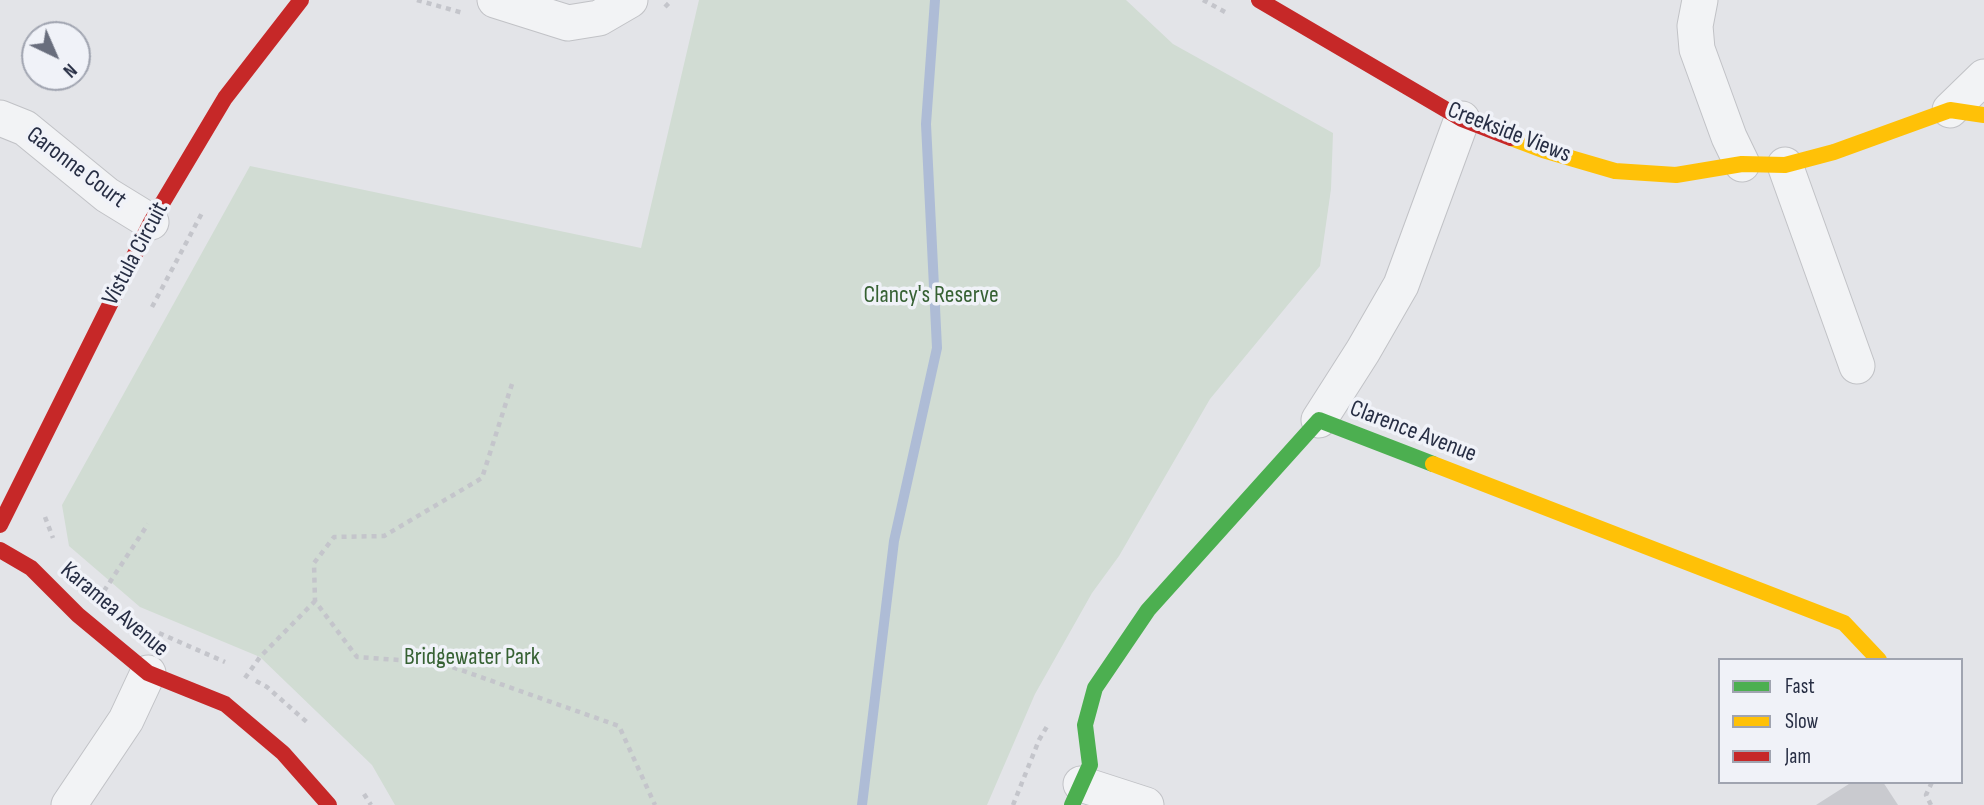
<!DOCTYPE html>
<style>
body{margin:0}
#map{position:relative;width:1984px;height:805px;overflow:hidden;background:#e3e4e8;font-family:"Sofia Sans Condensed",sans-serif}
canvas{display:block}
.legend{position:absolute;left:1718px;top:658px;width:245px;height:126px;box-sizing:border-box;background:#f0f2f8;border:2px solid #a0a4b0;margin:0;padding:9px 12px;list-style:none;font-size:21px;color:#272e44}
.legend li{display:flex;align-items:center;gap:14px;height:35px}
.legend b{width:35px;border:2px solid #a0a4b0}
.north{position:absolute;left:21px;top:21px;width:70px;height:70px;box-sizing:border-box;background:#f0f2f8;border:2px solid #a0a4b0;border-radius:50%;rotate:136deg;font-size:19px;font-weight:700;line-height:28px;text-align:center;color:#272e44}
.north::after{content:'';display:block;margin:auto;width:24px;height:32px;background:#696e7d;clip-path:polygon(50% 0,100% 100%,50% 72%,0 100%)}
</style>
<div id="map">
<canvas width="1984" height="805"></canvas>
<ul class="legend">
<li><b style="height:9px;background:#4caf50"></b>Fast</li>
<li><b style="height:9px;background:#ffc107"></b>Slow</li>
<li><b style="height:9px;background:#c62828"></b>Jam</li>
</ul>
<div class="north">N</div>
</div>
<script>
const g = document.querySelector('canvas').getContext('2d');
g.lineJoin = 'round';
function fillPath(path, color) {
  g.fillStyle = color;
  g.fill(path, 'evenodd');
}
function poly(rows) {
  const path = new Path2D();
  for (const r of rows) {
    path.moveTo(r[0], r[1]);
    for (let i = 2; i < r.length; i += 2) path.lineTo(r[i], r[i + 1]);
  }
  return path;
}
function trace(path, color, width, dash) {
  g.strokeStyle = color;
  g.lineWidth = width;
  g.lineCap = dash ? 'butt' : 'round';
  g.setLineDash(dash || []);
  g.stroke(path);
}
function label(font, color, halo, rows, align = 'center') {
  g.font = font + ' "Sofia Sans Condensed",sans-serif';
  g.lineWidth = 7;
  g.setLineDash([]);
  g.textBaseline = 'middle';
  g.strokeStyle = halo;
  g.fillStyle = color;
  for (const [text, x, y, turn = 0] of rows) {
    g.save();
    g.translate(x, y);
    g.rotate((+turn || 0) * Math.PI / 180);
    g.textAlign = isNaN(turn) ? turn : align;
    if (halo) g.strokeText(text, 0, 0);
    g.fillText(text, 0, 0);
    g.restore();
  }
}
fillPath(poly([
 [699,0,1126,0,1173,44,1333,133,1331,189,1320,266,1210,399,1119,556,1092,593,1035,694,987,805,395,805,372,765,260,657,140,607,69,546,62,505,250,166,641,248]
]), '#d1dcd3');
trace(poly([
 [862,805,894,541,937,348,926,124,935,0]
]), '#aebcd6', 10);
fillPath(poly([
 [1852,782,1883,782,1898,805,1816,805]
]), '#c9cacf');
const street = poly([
 [495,0,568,23,599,18,630,0],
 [1700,0,1695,26,1697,49,1729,137,1742,164],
 [1950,110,1984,77],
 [0,118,25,128,107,195,151,222],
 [1785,165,1857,366],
 [1319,420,1363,351,1401,285,1462,119],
 [1081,784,1146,805],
 [69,805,126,720,148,673]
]);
trace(street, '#c1c2c6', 37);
trace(poly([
 [417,0,463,13],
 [1203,0,1227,13],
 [665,7,672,0],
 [152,307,202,213],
 [512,384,482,478,384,536,334,537,314,563,315,601,357,657,441,663,619,726,655,805],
 [45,517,53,538],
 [104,591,148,524],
 [159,633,225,662],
 [245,678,260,657,315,601],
 [256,681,267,687,309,724],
 [364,794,371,805],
 [1013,805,1039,740,1049,723],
 [1931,805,1926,795,1932,782]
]), '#c4c5cb', 4.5, [5, 5]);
trace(street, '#f2f3f5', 35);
trace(poly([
 [1072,805,1090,765,1085,725,1095,688,1148,610,1319,420,1433,464]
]), '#4caf50', 16);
trace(poly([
 [1511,138,1543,150,1615,171,1676,175,1742,164,1785,165,1834,152,1950,110,1984,115],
 [1433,464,1844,623,1879,660]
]), '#ffc107', 16);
trace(poly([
 [1259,0,1462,119,1511,138],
 [0,525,151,222,225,98,301,0],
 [0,550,31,568,78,615,148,673,225,704,283,753,329,805]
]), '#c62828', 16);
label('24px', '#272e44', '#f0f2f8', [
 ["Creekside Views",1509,133,21],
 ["Garonne Court",76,168,37],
 ["Vistula Circuit",136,254,-62],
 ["Clarence Avenue",1413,432,21],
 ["Karamea Avenue",114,610,40]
]);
label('24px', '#366133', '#f0f2f8', [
 ["Clancy's Reserve",931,296],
 ["Bridgewater Park",472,658]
]);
</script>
